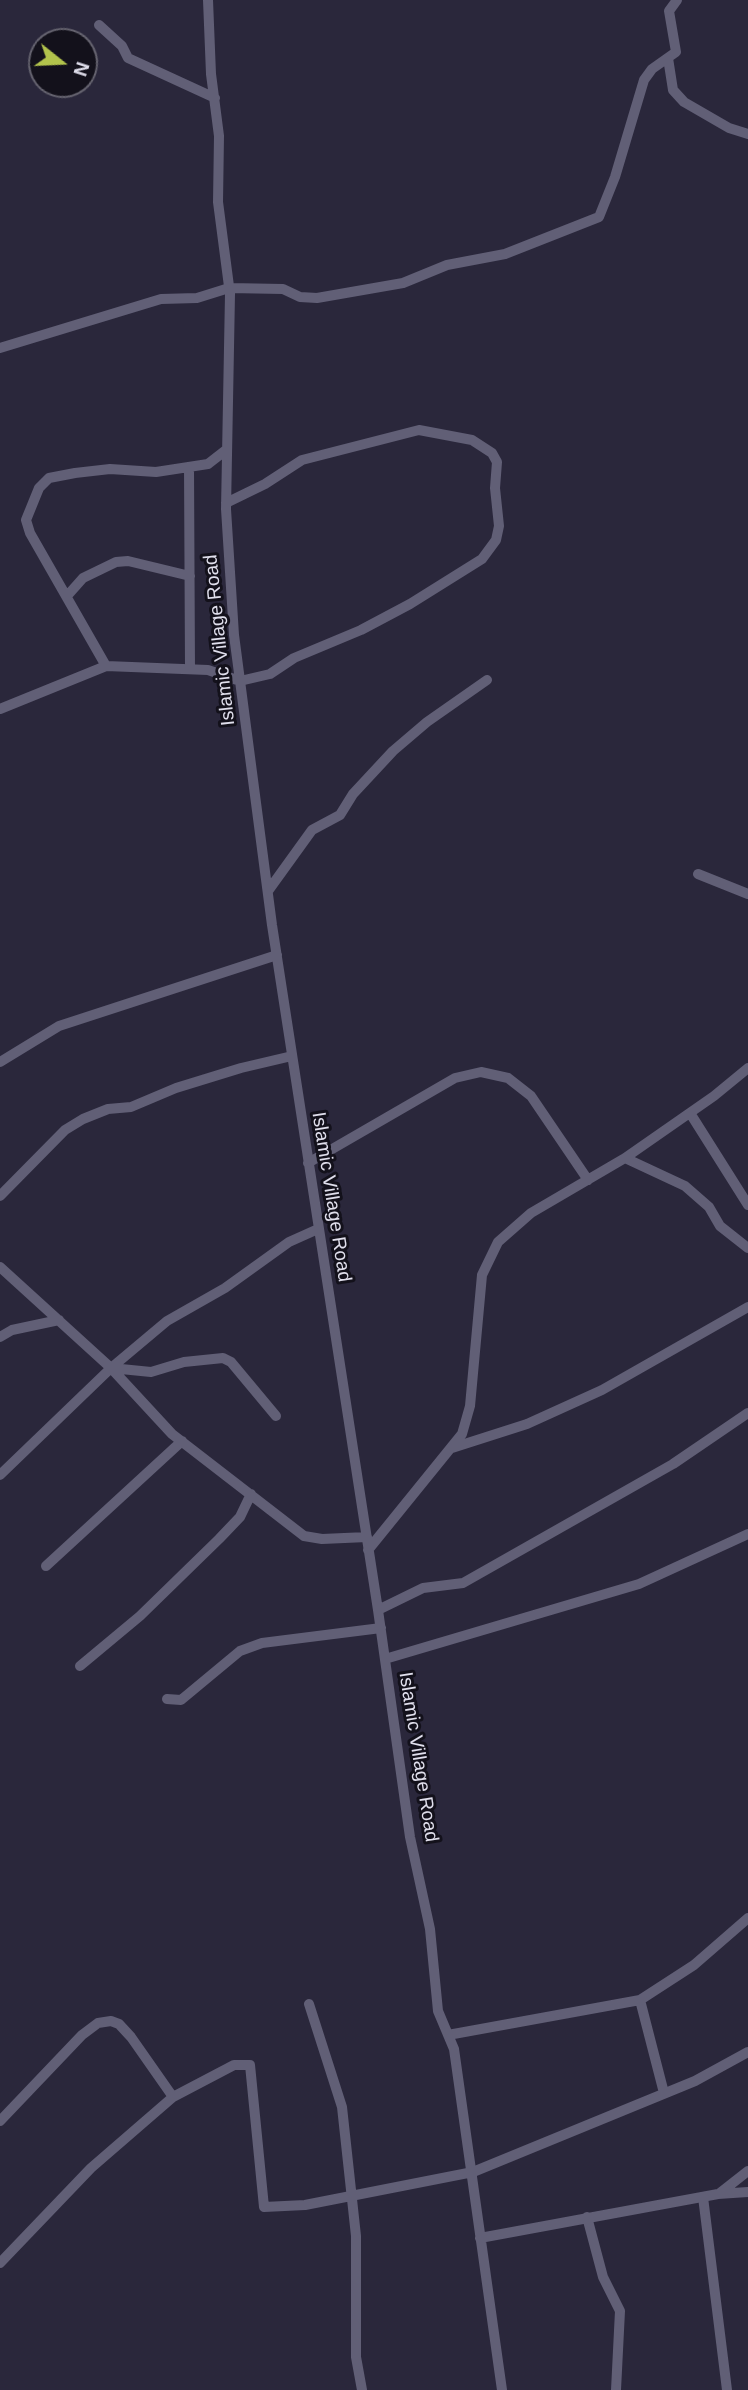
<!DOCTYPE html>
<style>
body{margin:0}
#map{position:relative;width:748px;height:2390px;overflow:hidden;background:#2a273b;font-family:Helvetica,sans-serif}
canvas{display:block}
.north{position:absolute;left:28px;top:28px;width:70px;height:70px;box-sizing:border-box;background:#13111b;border:2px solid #65636f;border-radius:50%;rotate:108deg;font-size:19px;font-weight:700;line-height:28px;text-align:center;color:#e0dfec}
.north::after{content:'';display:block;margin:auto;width:24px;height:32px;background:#b2c34c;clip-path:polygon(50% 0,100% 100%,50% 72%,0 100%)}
</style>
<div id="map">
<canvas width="748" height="2390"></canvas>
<div class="north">N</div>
</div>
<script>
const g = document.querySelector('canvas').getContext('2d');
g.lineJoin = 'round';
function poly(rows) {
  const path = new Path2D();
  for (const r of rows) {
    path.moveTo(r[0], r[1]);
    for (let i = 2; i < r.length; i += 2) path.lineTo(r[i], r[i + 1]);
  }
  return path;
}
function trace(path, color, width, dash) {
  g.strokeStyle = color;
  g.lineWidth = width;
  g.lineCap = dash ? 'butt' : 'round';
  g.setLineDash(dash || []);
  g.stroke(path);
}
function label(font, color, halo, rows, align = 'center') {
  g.font = font + ' Helvetica,sans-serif';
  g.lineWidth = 6;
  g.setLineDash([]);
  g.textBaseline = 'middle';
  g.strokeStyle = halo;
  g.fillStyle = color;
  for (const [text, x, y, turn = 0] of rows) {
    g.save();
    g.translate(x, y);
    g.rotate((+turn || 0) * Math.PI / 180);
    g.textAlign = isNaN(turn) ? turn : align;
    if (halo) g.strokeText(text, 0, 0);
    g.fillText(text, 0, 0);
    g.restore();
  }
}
trace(poly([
 [208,0,211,74,219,136,218,202,230,294,226,509,234,635,272,925,378,1610,410,1837,430,1929,438,2011,454,2049,502,2390],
 [99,25,122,46,128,58,215,98],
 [668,58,673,90,684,102,729,128,748,134],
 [0,348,161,299,197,298,229,288,283,289,300,297,317,298,403,283,447,265,505,254,599,217,615,177,644,80,652,69,676,52,669,11,677,0],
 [189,467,190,669],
 [67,596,83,578,116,562,128,561,190,576],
 [106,666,30,533,26,520,39,488,49,478,75,473,110,469,156,472,208,464,226,450],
 [0,709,106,666,208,670,240,681,270,674,294,658,361,630,410,604,482,559,496,540,499,526,495,488,497,462,492,453,472,440,419,430,302,460,265,484,226,503],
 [698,874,748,894],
 [268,891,312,830,340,815,353,794,393,751,427,722,487,680],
 [0,1062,59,1026,277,955],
 [690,1113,748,1205],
 [625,1158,685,1186,709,1207,720,1226,748,1248],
 [308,1163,455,1078,481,1072,508,1078,531,1096,588,1180],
 [0,1196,65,1130,83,1119,108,1109,131,1107,176,1088,241,1068,292,1056],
 [0,1267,111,1368,172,1434,304,1536,322,1539,367,1537],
 [0,1337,12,1330,59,1320],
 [111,1368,151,1372,184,1362,223,1358,231,1362,276,1416],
 [452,1448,527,1424,602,1390,748,1307],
 [0,1475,111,1368,167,1321,225,1288,289,1242,318,1229],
 [368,1550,462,1434,470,1406,482,1275,498,1242,531,1213,625,1158,714,1096,748,1068],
 [46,1566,182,1441],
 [378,1610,423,1588,463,1583,673,1464,748,1413],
 [385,1659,639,1584,748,1534],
 [80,1666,140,1616,219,1539,240,1517,251,1494],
 [167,1699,181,1700,240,1651,262,1643,381,1628],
 [640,2000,664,2093],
 [309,2004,342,2107,356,2236,356,2357,362,2390],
 [448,2035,640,2000,694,1965,748,1918],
 [0,2121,82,2035,98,2023,111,2021,119,2024,131,2037,173,2097,234,2065,250,2065,264,2207,305,2205,473,2172,695,2081,748,2052],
 [720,2193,748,2171],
 [703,2197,727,2390],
 [587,2217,603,2277,620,2311,616,2390],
 [480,2238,718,2194,748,2192],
 [0,2263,91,2168,173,2097]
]), '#615f76', 10);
label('19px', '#e0dfec', '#13111b', [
 ["Islamic Village Road",220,640,-96],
 ["Islamic Village Road",331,1197,81],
 ["Islamic Village Road",418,1757,81]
]);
</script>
